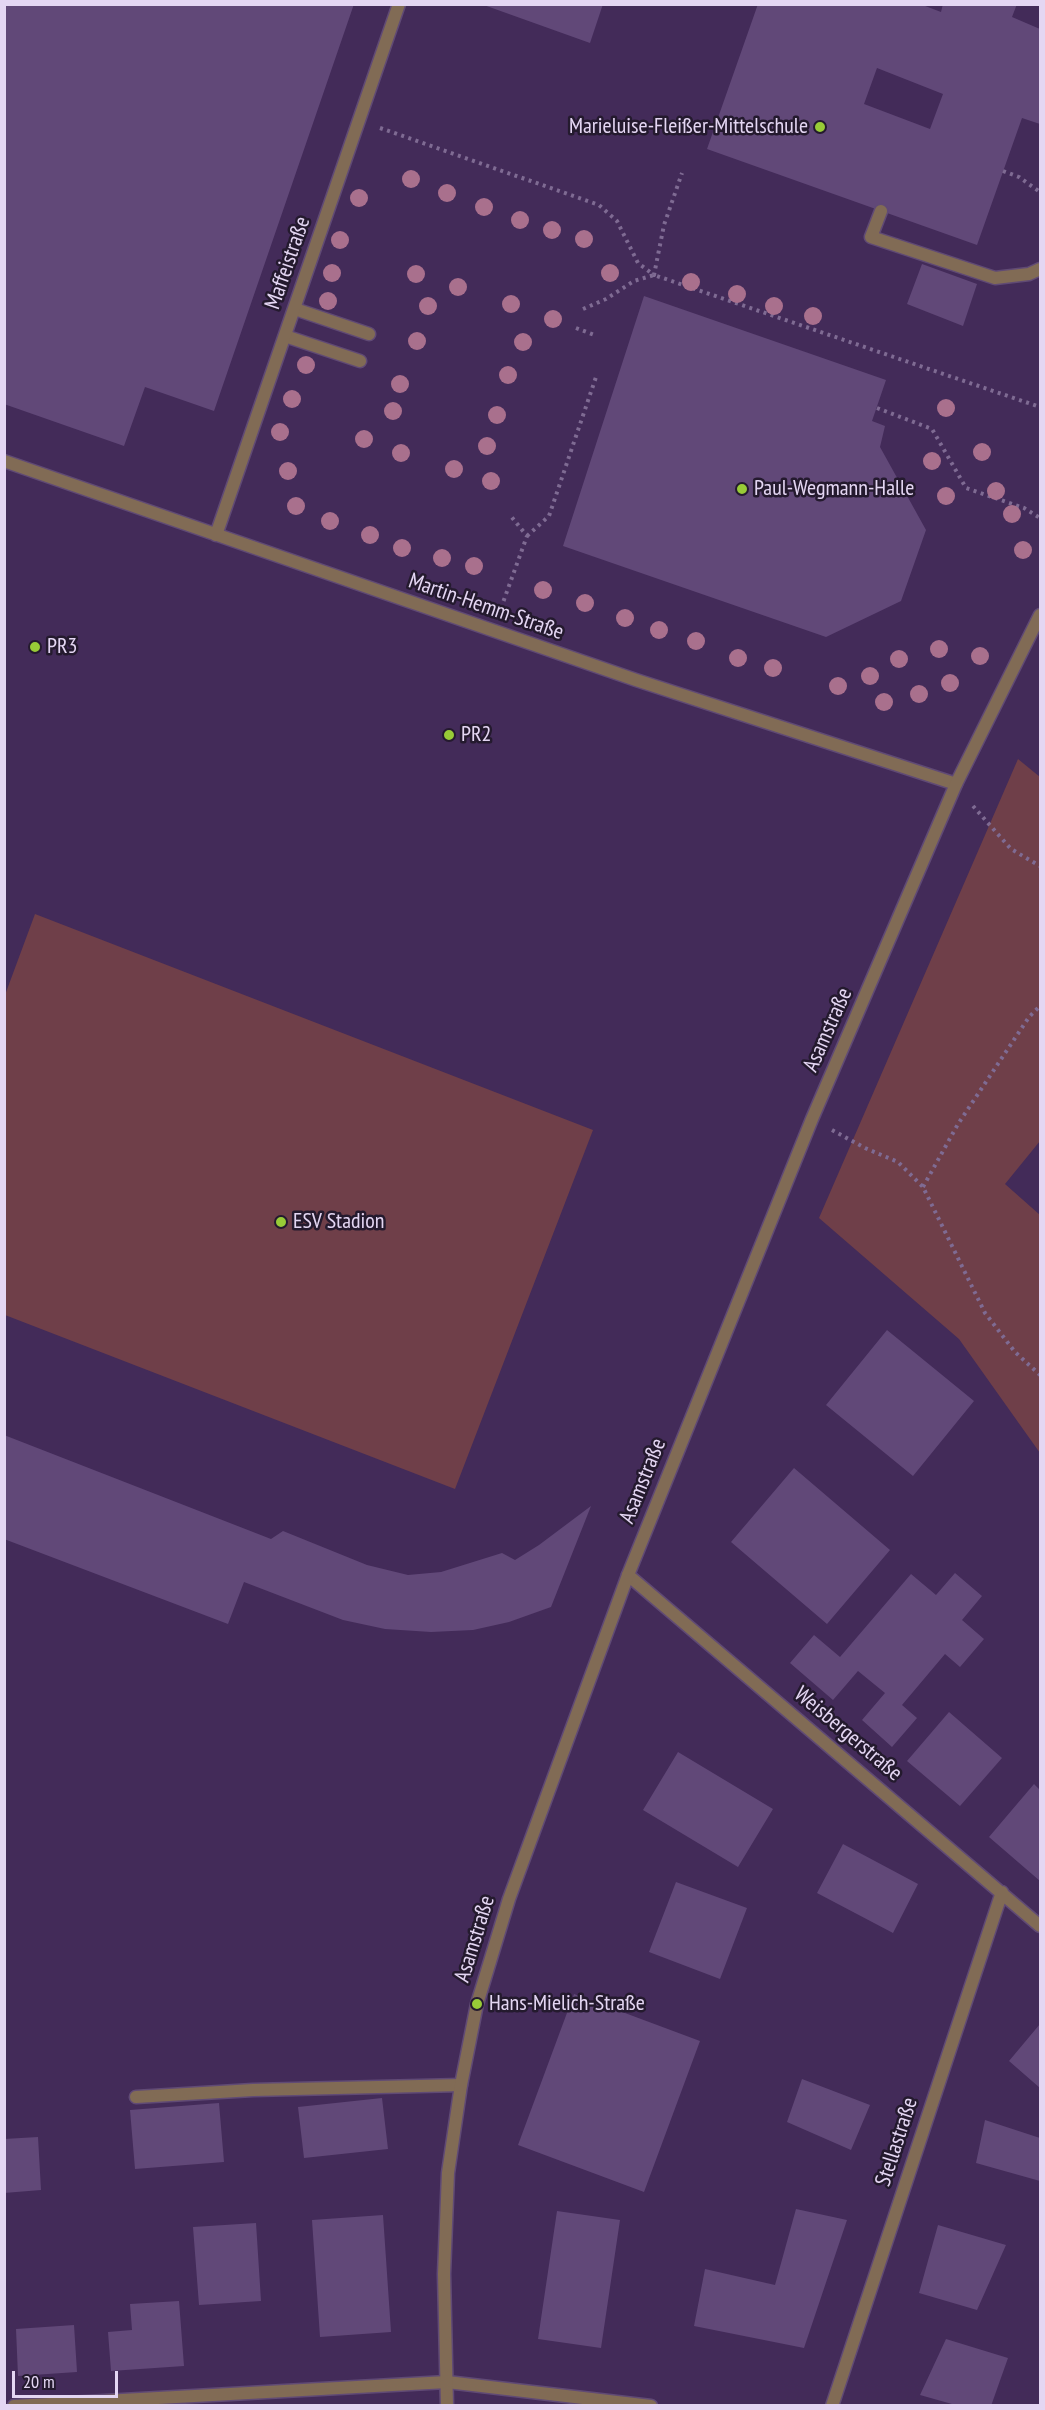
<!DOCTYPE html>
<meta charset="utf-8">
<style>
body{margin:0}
#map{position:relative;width:1045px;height:2410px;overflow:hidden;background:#432b59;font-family:"PT Sans Narrow",sans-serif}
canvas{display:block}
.frame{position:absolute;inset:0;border:6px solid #e4d6f3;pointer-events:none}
.scale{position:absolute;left:12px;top:2371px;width:106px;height:27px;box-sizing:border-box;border:3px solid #e4d6f3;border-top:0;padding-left:8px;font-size:18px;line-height:21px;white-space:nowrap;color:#e4d6f3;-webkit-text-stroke:4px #241a2e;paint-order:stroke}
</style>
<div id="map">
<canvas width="1045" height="2410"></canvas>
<div class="frame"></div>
<div class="scale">20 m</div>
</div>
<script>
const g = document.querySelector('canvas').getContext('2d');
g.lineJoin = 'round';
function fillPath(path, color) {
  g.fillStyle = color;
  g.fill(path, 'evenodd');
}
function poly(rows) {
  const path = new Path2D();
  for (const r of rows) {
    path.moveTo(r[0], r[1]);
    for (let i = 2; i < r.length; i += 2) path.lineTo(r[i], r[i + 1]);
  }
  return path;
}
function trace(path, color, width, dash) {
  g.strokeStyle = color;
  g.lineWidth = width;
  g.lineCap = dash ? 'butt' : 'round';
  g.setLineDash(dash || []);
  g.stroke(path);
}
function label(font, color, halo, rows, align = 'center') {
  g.font = font + ' "PT Sans Narrow",sans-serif';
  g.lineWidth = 5;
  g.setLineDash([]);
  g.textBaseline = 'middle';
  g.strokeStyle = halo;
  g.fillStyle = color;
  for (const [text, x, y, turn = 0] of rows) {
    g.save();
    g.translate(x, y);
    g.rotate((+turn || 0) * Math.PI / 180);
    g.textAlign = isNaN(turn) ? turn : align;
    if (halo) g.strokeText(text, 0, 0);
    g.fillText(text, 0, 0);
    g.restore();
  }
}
fillPath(poly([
 [1018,759,1040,777,1040,1141,1005,1184,1040,1215,1040,1453,959,1339,819,1218],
 [35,914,593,1130,455,1489,5,1315,5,995]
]), '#6f3f49');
fillPath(poly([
 [4,4,354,4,214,411,145,387,124,446,4,404],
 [481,4,603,4,590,43],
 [758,4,920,4,941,12,943,4,1017,4,1012,17,1040,29,1040,124,1022,118,977,245,707,149],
 [877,68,943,94,930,129,864,104],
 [922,264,977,284,963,326,907,304],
 [644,296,886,380,872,421,885,426,880,447,926,530,901,601,826,637,563,546],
 [887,1330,974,1401,913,1476,826,1405],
 [4,1435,271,1539,283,1531,367,1565,408,1575,441,1572,502,1553,515,1560,539,1545,591,1506,551,1607,509,1622,473,1630,431,1632,385,1629,343,1620,244,1582,228,1624,4,1539],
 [794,1468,890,1550,827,1624,731,1542],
 [955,1573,982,1596,962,1620,984,1639,960,1667,945,1654,902,1705,917,1718,892,1747,862,1720,885,1693,858,1671,833,1700,790,1663,814,1635,840,1657,911,1574,936,1595],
 [949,1712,1002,1758,960,1806,907,1761],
 [678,1752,773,1809,738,1867,643,1810],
 [1034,1784,1040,1790,1040,1881,989,1837],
 [843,1844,918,1884,893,1933,817,1893],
 [676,1882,747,1908,720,1979,649,1952],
 [574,1994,700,2041,644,2192,518,2145],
 [1040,2024,1040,2088,1009,2061],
 [802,2079,870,2105,851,2150,787,2122],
 [382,2098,388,2149,304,2158,298,2107],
 [219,2103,224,2162,135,2169,130,2110],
 [985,2120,1040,2138,1040,2181,976,2163],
 [38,2137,41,2190,4,2193,4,2139],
 [796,2209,847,2220,804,2348,694,2326,705,2269,775,2285],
 [557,2211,620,2220,601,2348,538,2339],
 [383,2215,391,2332,320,2337,312,2220],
 [256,2223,261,2301,199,2305,193,2227],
 [938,2225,1006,2245,977,2310,919,2293],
 [179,2301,184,2366,111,2371,108,2332,132,2330,130,2304],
 [74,2325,77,2372,18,2376,16,2329],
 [946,2339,1008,2358,991,2406,959,2406,920,2395]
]), '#614878');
const service = poly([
 [881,211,871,237,995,278,1029,274,1040,269],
 [295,309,369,334],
 [285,336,360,361],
 [136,2097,253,2090,461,2085]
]);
const minor = poly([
 [4,461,636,680,956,784],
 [216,535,399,4],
 [628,1575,1040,1926],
 [14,2406,447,2382,651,2406],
 [832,2406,1002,1892]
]);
const tertiary = poly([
 [447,2406,444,2274,448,2173,461,2085,477,2004,509,1899,628,1575,812,1119,956,784,1040,615]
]);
trace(service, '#604a75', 15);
trace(minor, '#604a75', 15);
trace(tertiary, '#604a75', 15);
trace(poly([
 [380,128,599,205,617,221,638,263,654,275,664,225,682,173],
 [1003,171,1019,177,1040,192],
 [583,309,606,299,634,281,654,275,1040,407],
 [576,328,597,336],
 [877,408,932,429,966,488,1024,508,1040,518],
 [527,536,549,516,596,377],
 [501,608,527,536,510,515],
 [973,806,1011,849,1040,866],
 [832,1130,865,1148,898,1162,923,1187,985,1313,1015,1352,1040,1375],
 [923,1187,958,1124,1029,1017,1040,1006]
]), '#7f6b93', 4, [3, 4.5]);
trace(service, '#816b55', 12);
trace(minor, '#816b55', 12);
trace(tertiary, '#816b55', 12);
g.fillStyle = '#a9708d';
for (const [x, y] of [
 [411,179],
 [447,193],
 [359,198],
 [484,207],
 [520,220],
 [552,230],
 [584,239],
 [340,240],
 [332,273],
 [610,273],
 [416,274],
 [691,282],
 [458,287],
 [737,294],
 [328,301],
 [511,304],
 [428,306],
 [774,306],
 [813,316],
 [553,319],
 [417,341],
 [523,342],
 [306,365],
 [508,375],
 [400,384],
 [292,399],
 [946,408],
 [393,411],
 [497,415],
 [280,432],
 [364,439],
 [487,446],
 [982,452],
 [401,453],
 [932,461],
 [454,469],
 [288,471],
 [491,481],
 [996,491],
 [946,496],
 [296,506],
 [1012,514],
 [330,521],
 [370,535],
 [402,548],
 [1023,550],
 [442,558],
 [474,566],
 [543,590],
 [585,603],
 [625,618],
 [659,630],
 [696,641],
 [939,649],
 [980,656],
 [738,658],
 [899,659],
 [773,668],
 [870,676],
 [950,683],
 [838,686],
 [919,694],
 [884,702]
]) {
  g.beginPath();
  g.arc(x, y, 9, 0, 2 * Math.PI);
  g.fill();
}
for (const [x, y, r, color] of [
 [820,127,6,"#98cb37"],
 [742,489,6,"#98cb37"],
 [35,647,6,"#98cb37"],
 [449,735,6,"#98cb37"],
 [281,1222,6,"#98cb37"],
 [477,2004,6,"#98cb37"]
]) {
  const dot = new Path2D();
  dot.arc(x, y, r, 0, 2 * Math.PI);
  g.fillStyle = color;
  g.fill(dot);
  trace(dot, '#241a2e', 2);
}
label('22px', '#e4d6f3', '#241a2e', [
 ["Marieluise-Fleißer-Mittelschule",808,127,"right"],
 ["Paul-Wegmann-Halle",754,489],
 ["PR3",47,647],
 ["PR2",461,735],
 ["ESV Stadion",293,1222],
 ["Hans-Mielich-Straße",489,2004]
], 'left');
label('22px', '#e4d6f3', '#241a2e', [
 ["Maffeistraße",288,263,-71],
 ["Martin-Hemm-Straße",486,607,19],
 ["Asamstraße",828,1030,-66],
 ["Asamstraße",643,1481,-68],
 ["Weisbergerstraße",848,1734,40],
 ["Asamstraße",475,1939,-73],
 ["Stellastraße",897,2142,-72]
]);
</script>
